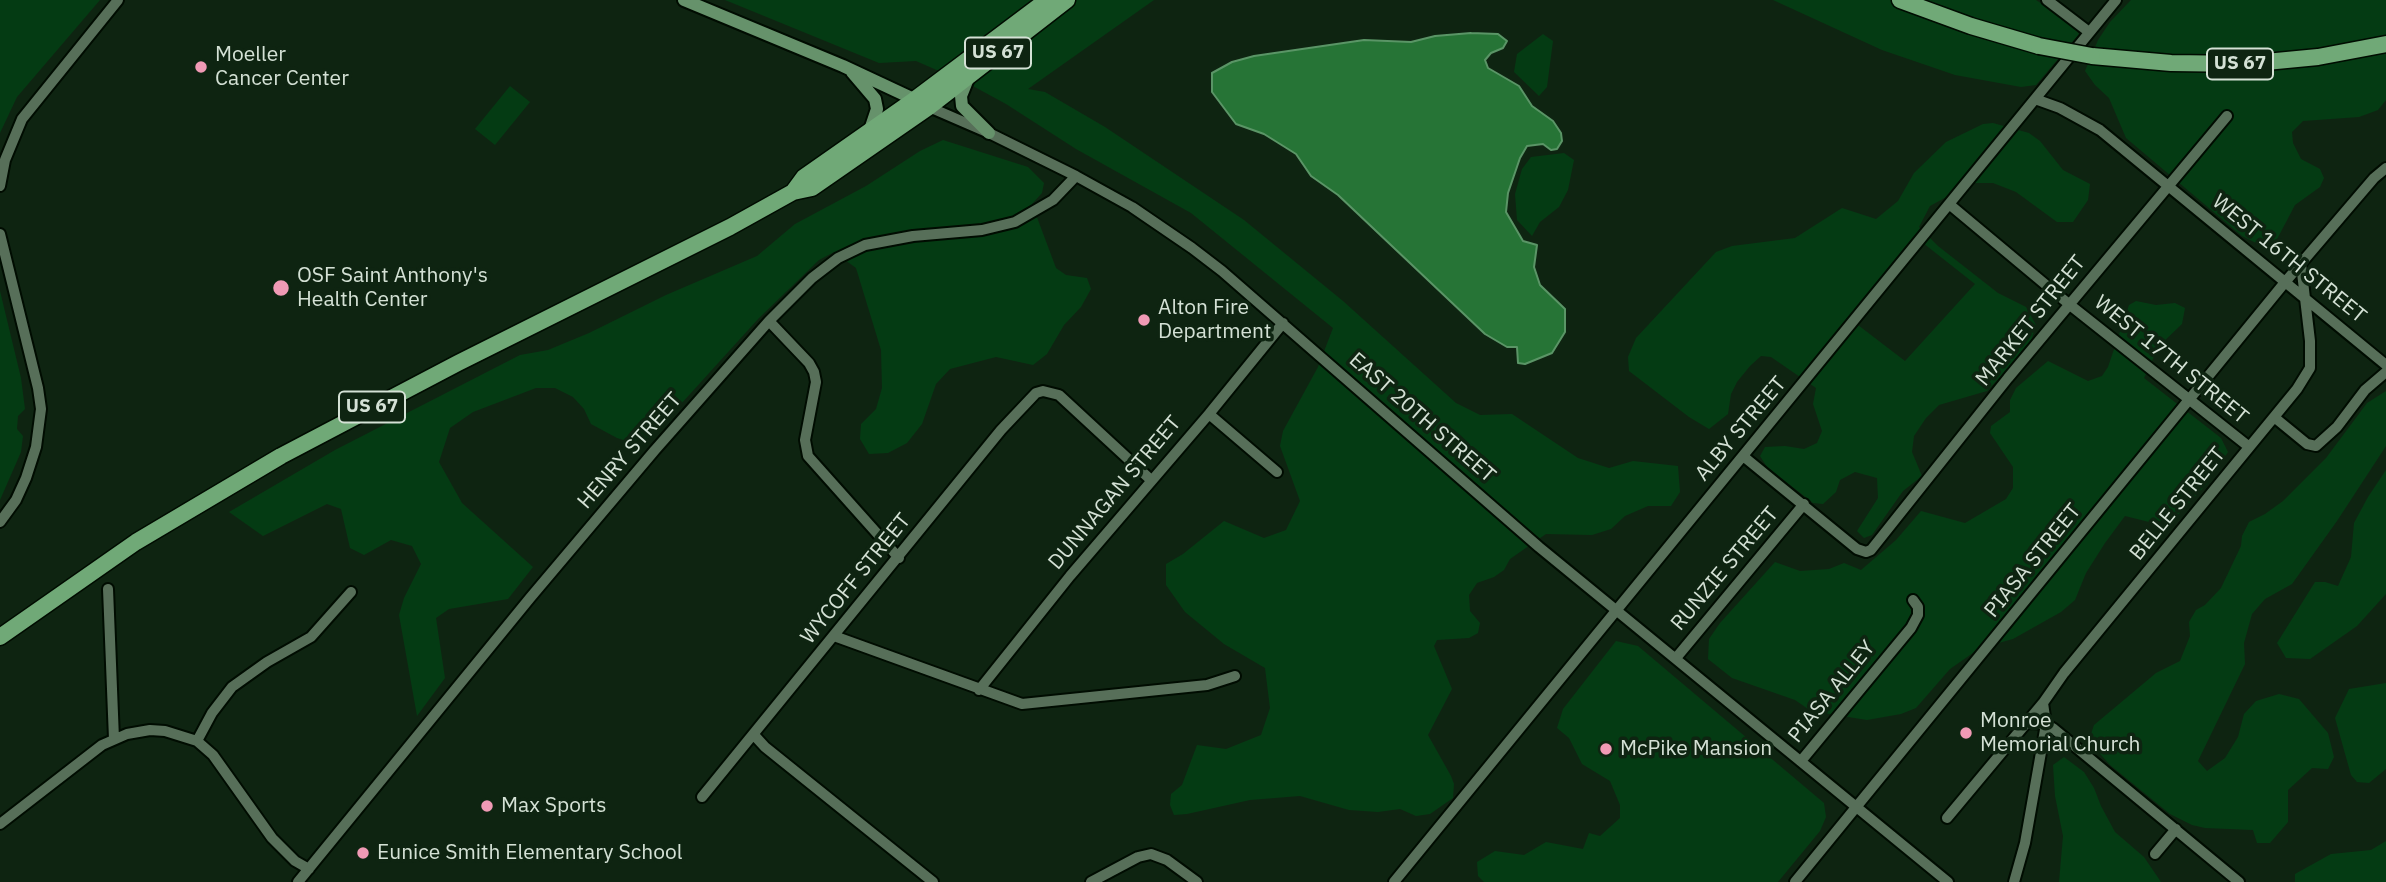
<!DOCTYPE html>
<style>
body{margin:0}
canvas{display:block;background:#0e2411}
</style>
<canvas width="2386" height="882"></canvas>
<script>
const g = document.querySelector('canvas').getContext('2d');
g.lineJoin = 'round';
function fillPath(path, color) {
  g.fillStyle = color;
  g.fill(path, 'evenodd');
}
function poly(rows) {
  const path = new Path2D();
  for (const r of rows) {
    path.moveTo(r[0], r[1]);
    for (let i = 2; i < r.length; i += 2) path.lineTo(r[i], r[i + 1]);
  }
  return path;
}
function trace(path, color, width, dash) {
  g.strokeStyle = color;
  g.lineWidth = width;
  g.lineCap = dash ? 'butt' : 'round';
  g.setLineDash(dash || []);
  g.stroke(path);
}
function label(font, color, halo, rows, align = 'center') {
  g.font = font + ' "IBM Plex Sans",sans-serif';
  g.lineWidth = 7;
  g.setLineDash([]);
  g.textBaseline = 'middle';
  g.strokeStyle = halo;
  g.fillStyle = color;
  for (const [text, x, y, turn = 0] of rows) {
    g.save();
    g.translate(x, y);
    g.rotate((+turn || 0) * Math.PI / 180);
    g.textAlign = isNaN(turn) ? turn : align;
    if (halo) g.strokeText(text, 0, 0);
    g.fillText(text, 0, 0);
    g.restore();
  }
}
fillPath(poly([
 [0,0,100,0,17,97,0,133],
 [725,0,1154,0,1028,89,1045,92,1105,127,1244,220,1343,301,1456,403,1480,415,1512,414,1578,458,1609,468,1633,461,1678,466,1680,492,1671,506,1648,506,1625,516,1611,529,1592,535,1546,534,1510,559,1504,570,1494,577,1477,583,1469,595,1470,611,1480,623,1478,633,1469,638,1437,640,1434,646,1452,689,1428,735,1451,776,1454,784,1453,798,1430,814,1416,816,1400,809,1378,812,1349,810,1300,796,1250,800,1187,814,1174,815,1170,805,1171,794,1182,785,1197,745,1226,749,1261,735,1270,708,1265,668,1224,644,1185,612,1166,585,1166,564,1183,554,1224,521,1264,538,1286,530,1300,501,1280,446,1283,431,1318,367,1333,328,1191,213,1076,149,1006,104,971,85,916,61,879,63],
 [1773,0,2036,0,2071,23,2079,34,2036,85,2021,87,1955,75,1882,50],
 [2131,0,2386,0,2386,100,2378,110,2359,117,2303,121,2292,132,2293,143,2301,159,2320,169,2324,178,2320,187,2295,205,2275,243,2268,249,2242,236,2126,138,2109,98,2095,85,2085,71,2098,40,2110,22],
 [1543,34,1553,41,1547,87,1539,96,1514,72,1517,54],
 [510,86,530,102,495,145,475,129],
 [1993,123,2029,133,2040,141,2063,170,2090,184,2088,200,2073,222,2057,222,2016,192,1993,183,1972,183,1930,206,1919,227,1938,246,1998,293,2026,307,2036,325,2030,344,1987,391,1939,405,1926,418,1914,436,1912,452,1922,476,1903,491,1872,535,1864,538,1857,531,1878,498,1877,478,1855,472,1840,480,1836,492,1823,504,1813,503,1767,467,1760,456,1765,447,1785,446,1804,449,1817,443,1822,431,1813,404,1816,388,1771,357,1761,356,1750,366,1737,382,1731,394,1728,414,1709,429,1689,417,1629,371,1628,357,1636,338,1716,252,1732,246,1795,238,1842,208,1876,219,1898,201,1914,173,1946,142,1983,124],
 [1923,243,1975,284,1905,361,1858,325],
 [943,140,1028,167,1044,183,1042,193,1032,204,1056,268,1066,275,1087,278,1091,289,1081,307,1064,325,1047,354,1033,365,996,357,950,369,936,384,922,424,907,443,888,453,869,454,860,439,861,424,876,409,882,388,881,350,856,268,834,252,819,260,759,318,651,437,633,443,617,438,591,424,584,409,573,397,555,388,536,388,473,412,450,428,439,462,462,503,533,567,508,599,449,609,436,618,445,678,417,716,399,615,404,598,421,564,412,546,391,540,364,555,350,548,341,509,327,504,263,536,229,512,335,450,520,355,548,350,589,333,666,295,757,256,795,224,866,186,920,151],
 [1564,153,1574,160,1568,190,1559,207,1540,222,1532,236,1517,220,1515,194,1522,169,1531,157],
 [0,291,21,378,25,409,18,416,17,429,23,436,21,452,0,500],
 [2136,301,2156,305,2175,303,2185,308,2182,324,2159,346,2144,378,2221,438,2228,452,2207,484,2176,517,2153,523,2125,516,2105,543,2086,573,2075,600,2061,612,2013,639,1980,648,1950,669,1916,708,1901,714,1867,720,1811,711,1795,700,1732,678,1708,659,1709,639,1720,623,1775,562,1800,571,1829,569,1844,563,1861,570,1896,540,1921,511,1965,523,2006,499,2013,488,2013,467,1990,433,1991,426,2010,412,2010,400,2016,388,2048,361,2088,381,2102,376,2108,367,2129,305],
 [2386,391,2386,446,2337,521,2292,584,2265,599,2252,614,2244,643,2245,664,2198,761,2207,771,2225,758,2238,737,2244,714,2256,701,2279,694,2299,699,2328,733,2334,757,2328,769,2312,768,2288,790,2288,822,2270,843,2257,843,2253,830,2205,828,2192,825,2170,814,2110,765,2093,746,2090,737,2094,725,2156,673,2180,661,2190,636,2189,622,2196,610,2205,605,2221,588,2241,546,2242,536,2249,522,2265,514,2283,501,2326,458,2367,403],
 [2386,470,2386,594,2357,626,2310,659,2286,658,2277,643,2315,582,2325,582,2338,586,2351,557,2354,523,2368,497],
 [1616,641,1638,646,1824,803,1826,817,1820,831,1778,882,1484,882,1478,876,1477,862,1495,851,1524,855,1546,842,1583,849,1589,833,1600,836,1620,818,1620,805,1610,781,1582,764,1569,738,1557,728,1563,709],
 [2386,683,2386,769,2369,783,2357,782,2351,775,2335,718,2349,689],
 [2064,757,2084,772,2094,788,2101,806,2115,832,2144,857,2161,882,2059,882,2063,836,2055,796,2053,765],
 [2386,841,2386,882,2295,882,2295,874,2331,854,2371,850]
]), '#043b13');
const water = poly([
 [1471,33,1498,34,1507,41,1503,48,1491,53,1485,60,1488,68,1519,86,1532,106,1553,121,1561,133,1562,141,1557,149,1551,150,1543,144,1527,146,1520,158,1508,193,1506,212,1523,241,1537,245,1534,267,1540,285,1565,309,1565,332,1552,353,1525,364,1518,363,1517,347,1507,347,1485,334,1338,195,1311,176,1296,154,1264,134,1236,124,1212,92,1212,73,1232,62,1254,56,1364,40,1411,42,1435,36,1471,33]
]);
fillPath(water, '#267436');
trace(water, '#5a9566', 2);
const minor = poly([
 [2047,0,2089,32],
 [2035,99,2060,108,2100,130,2386,365],
 [929,107,989,133,1076,176,1132,207,1192,248,1222,271,1539,547,1948,882],
 [0,186,5,160,22,119,118,0],
 [1949,204,2070,305,2248,446],
 [0,234,38,388,41,409,36,447,26,478,16,500,0,522],
 [769,321,809,363,814,372,816,382,805,440,808,456,899,558],
 [1209,414,1277,472],
 [2274,417,2307,444,2316,446,2337,427,2365,390,2386,372],
 [1743,456,1857,549,1866,552,1871,550,2008,378,2227,116],
 [108,589,114,739],
 [834,636,1022,704,1207,685,1235,676],
 [1676,658,1804,504],
 [979,690,1070,576,1209,414,1283,323],
 [2027,723,2046,724,2054,729,2239,882],
 [754,735,765,747,933,882],
 [197,741,212,713,232,687,267,662,311,637,351,592],
 [1801,761,1911,628,1918,615,1918,607,1913,600],
 [702,797,1001,430,1036,393,1043,391,1059,395,1151,480],
 [1947,818,2043,703],
 [0,824,102,745,127,734,150,730,165,731,197,741,213,755,272,838,295,861,309,869],
 [2155,854,2176,829],
 [298,882,530,598,655,450,769,321,812,278,838,258,865,245,913,236,982,230,1015,222,1053,200,1076,176],
 [1091,882,1138,857,1151,854,1167,860,1197,882],
 [1394,882,2116,0],
 [1795,882,2286,281,2374,178,2386,168],
 [2014,882,2025,843,2046,724,2043,703,2064,673,2297,389,2310,368,2310,341,2301,264]
]);
const major = poly([
 [684,0,843,66,920,102],
 [852,72,875,99,877,109,870,130],
 [969,76,961,96,962,106,989,133]
]);
const highway = poly([
 [1900,0,1971,26,2039,46],
 [2092,56,2171,63,2245,64,2318,57,2386,44],
 [793,192,804,177,914,100,1047,0],
 [0,637,136,542,281,456,458,363,730,227,793,192,812,188,929,107,1067,0]
]);
trace(minor, '#000c01', 14);
trace(major, '#000c01', 16);
trace(highway, '#000c01', 19);
trace(minor, '#576f59', 10);
trace(major, '#66926b', 12);
trace(highway, '#70a977', 16);
const highwayBridge = poly([
 [2039,46,2092,56]
]);
trace(highwayBridge, '#000c01', 19, []);
trace(highwayBridge, '#70a977', 16);
for (const [x, y, r, color] of [
 [201,67,7,"#f09ab5"],
 [281,288,9,"#f09ab5"],
 [1144,320,7,"#f09ab5"],
 [1966,733,7,"#f09ab5"],
 [1606,749,7,"#f09ab5"],
 [487,806,7,"#f09ab5"],
 [363,853,7,"#f09ab5"]
]) {
  const dot = new Path2D();
  dot.arc(x, y, r, 0, 2 * Math.PI);
  g.fillStyle = color;
  g.fill(dot);
  trace(dot, '#0e2411', 2.5);
}
for (const [x, y, w] of [
 [998,53,66],
 [2240,64,66],
 [372,407,66]
]) {
  const box = new Path2D();
  box.roundRect(x - w / 2, y - 15.5, w, 31, 5);
  g.fillStyle = '#0e2411';
  g.fill(box);
  trace(box, '#d4e1d5', 2);
}
label('bold 19px', '#d4e1d5', null, [
 ["US 67",998,53],
 ["US 67",2240,64],
 ["US 67",372,407]
]);
label('21px', '#d4e1d5', '#0e2411', [
 ["Moeller",215,55],
 ["Cancer Center",215,79],
 ["OSF Saint Anthony's",297,276],
 ["Health Center",297,300],
 ["Alton Fire",1158,308],
 ["Department",1158,332],
 ["Monroe",1980,721],
 ["Memorial Church",1980,745],
 ["McPike Mansion",1620,749],
 ["Max Sports",501,806],
 ["Eunice Smith Elementary School",377,853]
], 'left');
label('21px', '#d4e1d5', '#0e2411', [
 ["WEST 16TH STREET",2289,259,39],
 ["MARKET STREET",2031,321,-51],
 ["WEST 17TH STREET",2171,360,39],
 ["EAST 20TH STREET",1422,418,41],
 ["ALBY STREET",1741,429,-50],
 ["HENRY STREET",630,451,-49],
 ["DUNNAGAN STREET",1115,493,-50],
 ["BELLE STREET",2178,504,-51],
 ["PIASA STREET",2033,561,-51],
 ["RUNZIE STREET",1725,569,-50],
 ["WYCOFF STREET",856,579,-51],
 ["PIASA ALLEY",1832,692,-51]
]);
</script>
